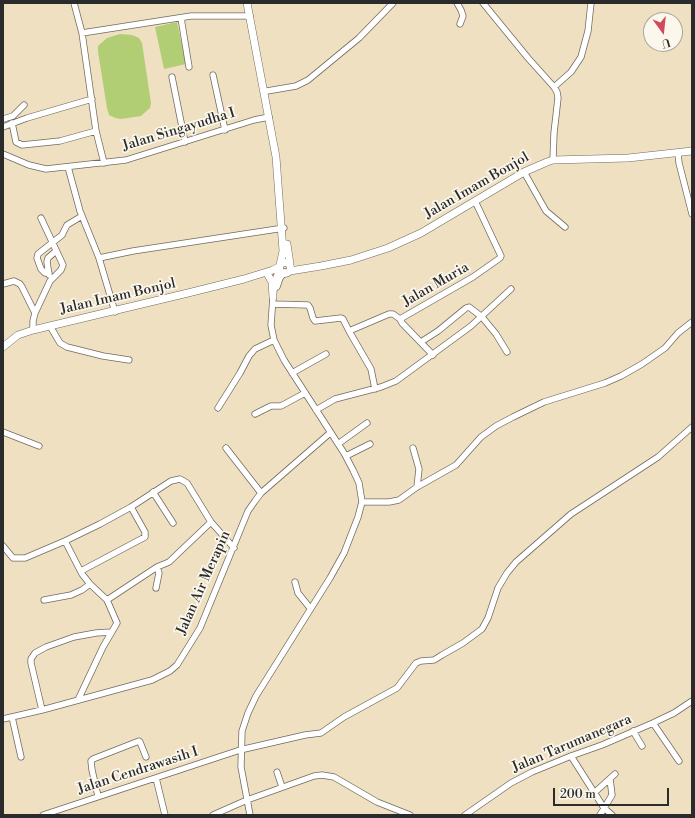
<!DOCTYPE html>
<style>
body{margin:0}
#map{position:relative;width:695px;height:818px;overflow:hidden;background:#efe0c1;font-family:"Libre Bodoni",serif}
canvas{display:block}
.frame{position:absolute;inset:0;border:4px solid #2b2b2b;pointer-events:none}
.north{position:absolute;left:643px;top:12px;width:40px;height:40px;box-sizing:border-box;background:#fbf7ec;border:1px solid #a8a59f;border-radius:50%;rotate:165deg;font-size:11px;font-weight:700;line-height:16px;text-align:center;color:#2b2b2b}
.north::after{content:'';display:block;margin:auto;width:14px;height:18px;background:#d1495b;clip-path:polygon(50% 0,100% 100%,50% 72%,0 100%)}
.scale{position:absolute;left:553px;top:788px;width:116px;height:18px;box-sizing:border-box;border:2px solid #2b2b2b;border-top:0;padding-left:5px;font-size:12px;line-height:14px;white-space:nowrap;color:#2b2b2b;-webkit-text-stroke:3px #fbf7ec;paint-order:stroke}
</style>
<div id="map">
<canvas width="695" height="818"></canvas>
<div class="frame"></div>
<div class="north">U</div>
<div class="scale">200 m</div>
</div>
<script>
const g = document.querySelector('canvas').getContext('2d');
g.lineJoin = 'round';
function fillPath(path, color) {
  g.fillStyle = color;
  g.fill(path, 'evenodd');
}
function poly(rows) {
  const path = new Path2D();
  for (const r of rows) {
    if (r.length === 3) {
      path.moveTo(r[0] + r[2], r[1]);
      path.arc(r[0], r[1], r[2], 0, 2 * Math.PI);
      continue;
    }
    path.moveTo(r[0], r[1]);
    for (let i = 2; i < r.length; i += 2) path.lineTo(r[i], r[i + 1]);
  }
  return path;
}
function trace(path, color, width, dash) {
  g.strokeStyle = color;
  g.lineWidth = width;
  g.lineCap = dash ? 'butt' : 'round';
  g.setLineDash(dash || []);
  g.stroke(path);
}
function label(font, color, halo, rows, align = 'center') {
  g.font = font + ' "Libre Bodoni",serif';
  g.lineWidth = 3.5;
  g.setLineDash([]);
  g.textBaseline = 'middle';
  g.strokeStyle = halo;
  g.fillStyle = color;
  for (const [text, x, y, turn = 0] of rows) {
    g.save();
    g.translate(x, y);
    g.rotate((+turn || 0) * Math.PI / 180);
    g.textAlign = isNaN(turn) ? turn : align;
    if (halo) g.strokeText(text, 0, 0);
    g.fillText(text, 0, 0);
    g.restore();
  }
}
fillPath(poly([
 [177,22,186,64,164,69,155,27],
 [120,34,132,35,139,38,142,43,151,103,150,108,141,116,121,119,115,118,109,115,107,108,98,52,98,46,107,38]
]), '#b2ce74');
const minor = poly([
 [74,3,82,33,96,131,104,163],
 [457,3,461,10,463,16,460,24],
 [483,3,528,58,554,87,557,92,558,98,554,133,553,160],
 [181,18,189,67],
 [82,33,191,16,250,16],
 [213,75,225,130],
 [172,77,185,142],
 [554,87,571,72,581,57,588,31,591,3],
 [267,91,296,86,308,80,359,38,393,3],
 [3,119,13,116,24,105],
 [12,123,16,142,22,145,60,141,96,131],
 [3,127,27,118,92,99],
 [678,153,679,163,692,214],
 [3,154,29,165,46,169,126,160,254,120,269,117],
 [68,167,80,211,99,258,115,312],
 [524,172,546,211,565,227],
 [99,258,133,251,284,228],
 [49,273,45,273,41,269,37,258,38,254,62,235,67,225,82,216],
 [49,275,47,262,48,258,56,251],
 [3,284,14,281,20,284,22,287,35,313],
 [277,287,280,278,285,272],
 [273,304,308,305,310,308,313,318,315,321,341,318,343,319,349,331,389,314,393,314,400,319],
 [50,326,60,343,67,347,103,356,129,360],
 [33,330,33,321,35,313,50,281,61,270,63,265,41,218],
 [349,331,371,369,375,389],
 [421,342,438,331,466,308,469,307,482,317,496,334,507,352],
 [433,355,402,323,400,319,473,277,500,258,501,256,475,201],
 [292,373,326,354],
 [218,408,240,373,249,356,255,349,274,340],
 [316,410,335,399,381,387,396,381,471,326,511,289],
 [255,414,271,406,281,406,305,393],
 [3,432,39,446],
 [338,444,367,423],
 [226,448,261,493],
 [413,448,419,469,417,487],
 [346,456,370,444],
 [153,492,173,523],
 [362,502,389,502,399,500,417,487,456,465,481,437,496,426,513,417,544,402,605,383,621,376,642,364,665,348,678,333,692,322],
 [65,541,82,574,90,584,107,600,117,623,103,647,78,700],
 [3,546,13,558,25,558,65,541,100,524,131,507,171,481,180,479,187,483,211,522,234,548],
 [81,571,145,537,145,532,131,507],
 [295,582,298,593,310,608],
 [156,588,159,573,157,567],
 [44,600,71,595,82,590,90,584],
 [107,600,157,567,169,562,211,522],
 [42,710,31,663,31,659,35,653,46,647,74,637,96,633,111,632],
 [12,717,21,757],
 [3,719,42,710,152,680,170,671,177,665,200,628,248,511,255,501,261,493,330,433],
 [653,723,679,761],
 [633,731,642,746],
 [571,756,604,808,612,815],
 [277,772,282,787],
 [156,778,165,815],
 [594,793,615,774],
 [98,796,92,770,91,761,93,759,139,741,140,742,146,757],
 [43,815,240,750,305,735,321,733,344,717,397,688,416,663,421,661,434,660,442,655,463,643,482,629,488,618,498,588,507,573,516,562,571,514,658,457,692,427],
 [213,815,247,800,314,776,322,775,334,777,377,802,410,815],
 [250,815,241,767,242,731,248,713,256,696,330,578,344,553,358,517,362,502,359,483,353,470,344,453,284,360,274,340,271,325,273,297,276,277,279,270],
 [465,815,511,783,532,772,571,756,602,745,653,723,674,713,692,701],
 [600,815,612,795,610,779]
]);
const major = poly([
 [247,3,276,157,283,251,280,265],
 [287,244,290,264],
 [285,268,5.5],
 [290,271,321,266,351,260,388,248,421,233,524,172,547,162,553,160,628,158,692,151],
 [268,275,272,282,273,297],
 [3,347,18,335,33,330,188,293,244,279,273,270,279,267]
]);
trace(minor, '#706a60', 7);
trace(major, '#706a60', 8);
trace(minor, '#fff', 5.5);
trace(major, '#fff', 7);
label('14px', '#2b2b2b', '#fbf7ec', [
 ["Jalan Singayudha I",179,130,-17],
 ["Jalan Imam Bonjol",477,186,-30],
 ["Jalan Muria",436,285,-30],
 ["Jalan Imam Bonjol",118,297,-13],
 ["Jalan Air Merapin",204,583,-66],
 ["Jalan Tarumanegara",572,744,-23],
 ["Jalan Cendrawasih I",138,771,-18]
]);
</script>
